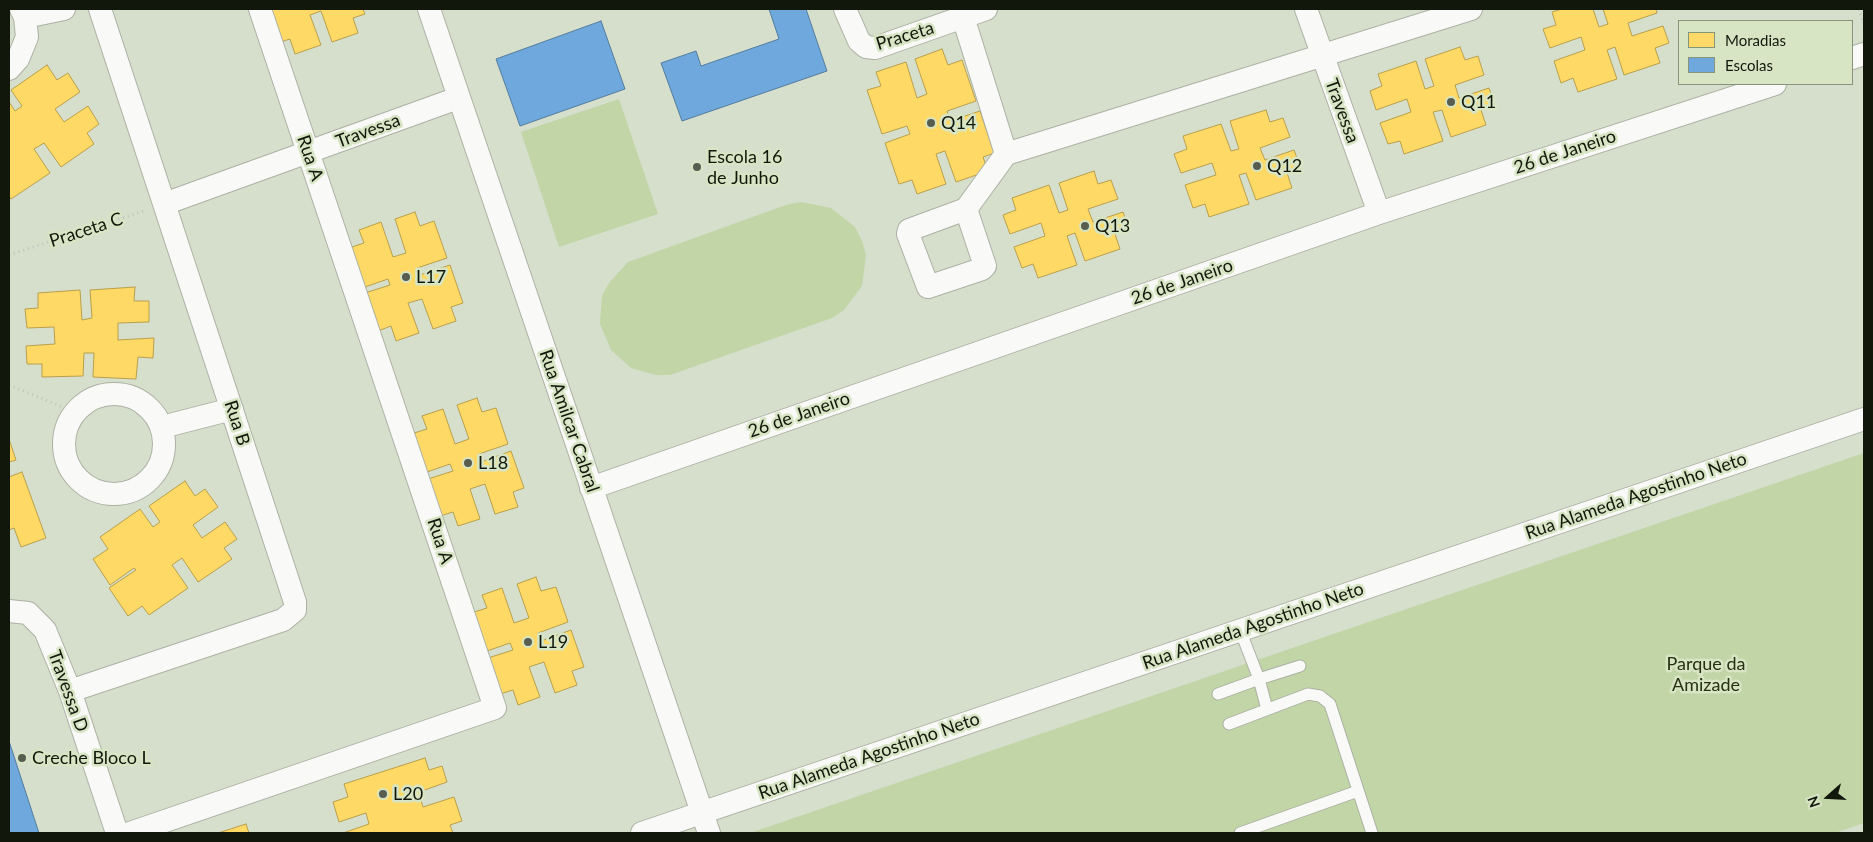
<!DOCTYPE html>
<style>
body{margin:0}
#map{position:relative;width:1873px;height:842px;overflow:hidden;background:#d6decc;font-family:Lato,sans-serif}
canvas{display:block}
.frame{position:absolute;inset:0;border:10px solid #12170b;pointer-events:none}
.legend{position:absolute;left:1678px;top:20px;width:175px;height:65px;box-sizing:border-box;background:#d7e5c5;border:1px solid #88937b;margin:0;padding:6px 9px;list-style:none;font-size:15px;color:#12170b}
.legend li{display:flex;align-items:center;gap:10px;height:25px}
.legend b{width:25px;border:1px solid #88937b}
.north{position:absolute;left:1803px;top:772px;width:50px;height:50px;-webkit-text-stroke:4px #d7e5c5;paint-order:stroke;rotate:251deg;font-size:14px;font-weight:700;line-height:20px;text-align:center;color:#12170b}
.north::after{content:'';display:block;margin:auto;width:18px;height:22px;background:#12170b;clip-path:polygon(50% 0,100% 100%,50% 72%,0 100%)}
</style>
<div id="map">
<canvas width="1873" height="842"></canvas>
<div class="frame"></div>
<ul class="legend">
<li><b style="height:14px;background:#ffd966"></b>Moradias</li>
<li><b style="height:14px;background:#6fa8dc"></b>Escolas</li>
</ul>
<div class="north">N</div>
</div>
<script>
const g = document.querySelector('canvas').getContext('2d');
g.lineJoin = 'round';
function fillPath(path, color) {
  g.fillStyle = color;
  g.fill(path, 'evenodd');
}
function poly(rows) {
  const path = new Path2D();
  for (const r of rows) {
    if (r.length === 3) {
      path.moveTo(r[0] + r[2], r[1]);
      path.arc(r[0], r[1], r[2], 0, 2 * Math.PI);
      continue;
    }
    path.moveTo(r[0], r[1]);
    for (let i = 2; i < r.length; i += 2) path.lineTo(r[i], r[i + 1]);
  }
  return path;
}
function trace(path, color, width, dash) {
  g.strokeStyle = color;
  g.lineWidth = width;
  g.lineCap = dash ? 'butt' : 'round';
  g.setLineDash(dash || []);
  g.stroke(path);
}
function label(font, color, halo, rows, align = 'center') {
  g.font = font + ' Lato,sans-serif';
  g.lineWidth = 5;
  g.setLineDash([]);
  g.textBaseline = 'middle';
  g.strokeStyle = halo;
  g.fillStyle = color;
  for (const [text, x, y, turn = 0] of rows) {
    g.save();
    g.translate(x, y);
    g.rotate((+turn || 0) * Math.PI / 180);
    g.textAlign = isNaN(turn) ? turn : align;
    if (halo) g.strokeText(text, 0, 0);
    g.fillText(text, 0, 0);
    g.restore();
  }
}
fillPath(poly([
 [619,99,658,214,559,247,521,132],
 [801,202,831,208,855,227,862,241,866,255,862,286,844,310,832,318,670,375,656,375,631,368,611,350,600,324,602,296,609,283,628,262,786,205],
 [1864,453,1864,823,1835,833,750,833]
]), '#c2d5a7');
const homes = poly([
 [266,9,363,9,365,14,353,18,358,33,332,42,321,11,310,15,321,45,295,54,290,39,277,43,266,9],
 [1562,9,1593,9,1599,27,1608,24,1603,9,1656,9,1657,13,1628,23,1632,36,1663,26,1669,43,1655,48,1660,63,1624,75,1615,47,1607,50,1617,79,1578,92,1573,78,1561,83,1554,61,1585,50,1581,37,1550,48,1543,29,1556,25,1552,12,1562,9],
 [1460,47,1465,60,1478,56,1484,75,1455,85,1459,98,1489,88,1495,106,1481,110,1486,125,1451,137,1442,110,1433,112,1443,141,1404,154,1400,141,1388,144,1380,123,1411,112,1407,99,1376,110,1370,91,1382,86,1378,74,1416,61,1425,89,1434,86,1425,59,1460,47],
 [942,49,948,65,962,60,976,101,947,111,950,121,980,111,994,153,983,157,988,171,956,182,945,151,936,154,946,184,917,194,912,180,899,184,885,143,910,134,907,126,882,134,867,90,881,86,876,72,906,62,917,98,927,94,915,59,942,49],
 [47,65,57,80,68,73,80,92,55,109,64,122,88,106,99,124,87,133,94,144,61,167,44,143,34,149,50,173,11,199,9,196,9,102,15,111,22,106,11,90,47,65],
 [1266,110,1270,122,1283,118,1290,137,1260,148,1265,160,1294,150,1301,169,1287,173,1292,188,1256,200,1246,173,1239,175,1249,204,1209,217,1205,204,1193,208,1185,185,1216,175,1212,163,1181,173,1174,154,1187,149,1183,136,1221,124,1231,151,1239,149,1230,121,1266,110],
 [1094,171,1098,184,1111,180,1118,199,1088,209,1093,222,1123,212,1129,229,1115,234,1120,249,1085,261,1075,233,1067,236,1077,265,1038,278,1033,264,1022,268,1014,247,1045,236,1041,223,1010,234,1003,215,1016,210,1012,198,1049,185,1059,213,1068,210,1059,183,1094,171],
 [415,212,420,226,434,221,447,258,417,268,420,275,450,265,463,303,451,307,456,321,433,329,422,299,408,303,419,333,396,341,391,326,378,331,365,293,390,285,388,279,362,288,349,248,364,243,359,230,381,222,393,257,406,253,395,219,415,212],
 [135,287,134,301,149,301,149,322,118,323,118,340,154,338,153,358,138,357,136,379,93,377,94,353,84,353,83,376,42,377,42,364,27,364,26,346,55,344,54,327,27,328,25,309,38,308,38,293,80,290,82,320,92,318,90,290,135,287],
 [477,398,482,412,496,408,508,444,479,454,481,462,511,451,524,488,513,492,518,507,495,514,485,484,470,489,480,519,458,526,453,512,440,516,428,479,453,471,450,464,424,473,411,434,427,429,422,416,443,409,455,444,469,439,457,405,477,398],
 [9,439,16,460,9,462,9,439],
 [22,472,46,538,21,547,14,528,9,530,9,477,22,472],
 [185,481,195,496,205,489,218,507,193,525,202,538,225,522,237,539,224,548,232,559,198,582,182,558,172,565,188,588,149,615,142,606,128,616,109,588,136,570,134,568,110,585,93,559,108,549,100,537,140,509,153,527,160,522,149,506,185,481],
 [536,577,541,591,556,587,568,622,538,633,541,641,571,630,584,667,572,671,577,685,555,693,544,662,529,667,540,697,518,705,513,690,500,694,488,658,513,650,510,643,484,652,471,613,487,608,482,595,502,588,514,623,529,618,517,584,536,577],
 [425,758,429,770,442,766,447,782,419,792,423,807,454,797,462,821,450,825,453,833,343,833,369,824,366,813,339,822,333,802,348,797,344,784,425,758],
 [246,824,249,833,218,833,246,824]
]);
fillPath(homes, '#ffd966');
trace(homes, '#b89f4b', 1);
const schools = poly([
 [769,9,806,9,827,71,682,121,661,63,696,51,701,66,779,39,769,9],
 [601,21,625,89,520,126,496,59,601,21],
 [9,741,39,833,9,833,9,741]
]);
fillPath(schools, '#6fa8dc');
trace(schools, '#537c9d', 1);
const lane = poly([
 [1218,694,1259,679,1240,630],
 [1267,709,1259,679,1300,666],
 [1229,724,1308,694,1320,696,1330,704,1372,833],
 [1240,833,1358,791]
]);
const street = poly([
 [429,9,709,833],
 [845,9,859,41,866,47,875,48,986,9],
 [1306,9,1379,213],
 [25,17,64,9],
 [963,17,1006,154],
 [1852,58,1864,54],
 [9,69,18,59,27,37,25,17,21,9],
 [164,204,458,98],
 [966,209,1006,154,1471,9],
 [966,209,985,266,982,269,928,287,908,234,909,230,966,209],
 [114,444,50],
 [162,427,232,409],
 [591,488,1379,213,1775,84],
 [9,611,28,613,45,630,70,691,117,833],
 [70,691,283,620,295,610,295,602,100,9],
 [130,833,495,708,260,9],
 [642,833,1864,419]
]);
trace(lane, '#acb1a4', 13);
trace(street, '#acb1a4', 24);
trace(poly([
 [1859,9,1864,24],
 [9,255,144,211],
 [9,385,75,412]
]), '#c0c3bd', 3, [1, 4]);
trace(lane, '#f9faf7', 11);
trace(street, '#f9faf7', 22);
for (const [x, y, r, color] of [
 [1451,102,5,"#575d4f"],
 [931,123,5,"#575d4f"],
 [1257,166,5,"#575d4f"],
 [697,167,5,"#575d4f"],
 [1085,226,5,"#575d4f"],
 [406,277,5,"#575d4f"],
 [468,463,5,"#575d4f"],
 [528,642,5,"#575d4f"],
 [22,758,5,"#575d4f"],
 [383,794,5,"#575d4f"]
]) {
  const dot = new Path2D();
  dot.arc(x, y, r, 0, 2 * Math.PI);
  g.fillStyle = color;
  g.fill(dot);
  trace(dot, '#d7e5c5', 2);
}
label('18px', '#12170b', '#d7e5c5', [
 ["Praceta",905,36,-17],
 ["Travessa",1342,111,70],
 ["Travessa",368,131,-20],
 ["26 de Janeiro",1565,152,-18],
 ["Rua A",310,158,71],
 ["Praceta C",86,230,-18],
 ["26 de Janeiro",1182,282,-19],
 ["26 de Janeiro",799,415,-19],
 ["Rua Amilcar Cabral",569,421,71],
 ["Rua B",237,423,72],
 ["Rua Alameda Agostinho Neto",1636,496,-19],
 ["Rua A",440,541,72],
 ["Rua Alameda Agostinho Neto",1253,626,-19],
 ["Travessa D",68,691,70],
 ["Rua Alameda Agostinho Neto",869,756,-19]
]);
label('18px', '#12170b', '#d7e5c5', [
 ["Q11",1461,102],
 ["Q14",941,123],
 ["Escola 16",707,157],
 ["de Junho",707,178],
 ["Q12",1267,166],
 ["Q13",1095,226],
 ["L17",416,277],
 ["L18",478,463],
 ["L19",538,642],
 ["Creche Bloco L",32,758],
 ["L20",393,794]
], 'left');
label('18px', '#253110', '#d7e5c5', [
 ["Parque da",1706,664],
 ["Amizade",1706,685]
]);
</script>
